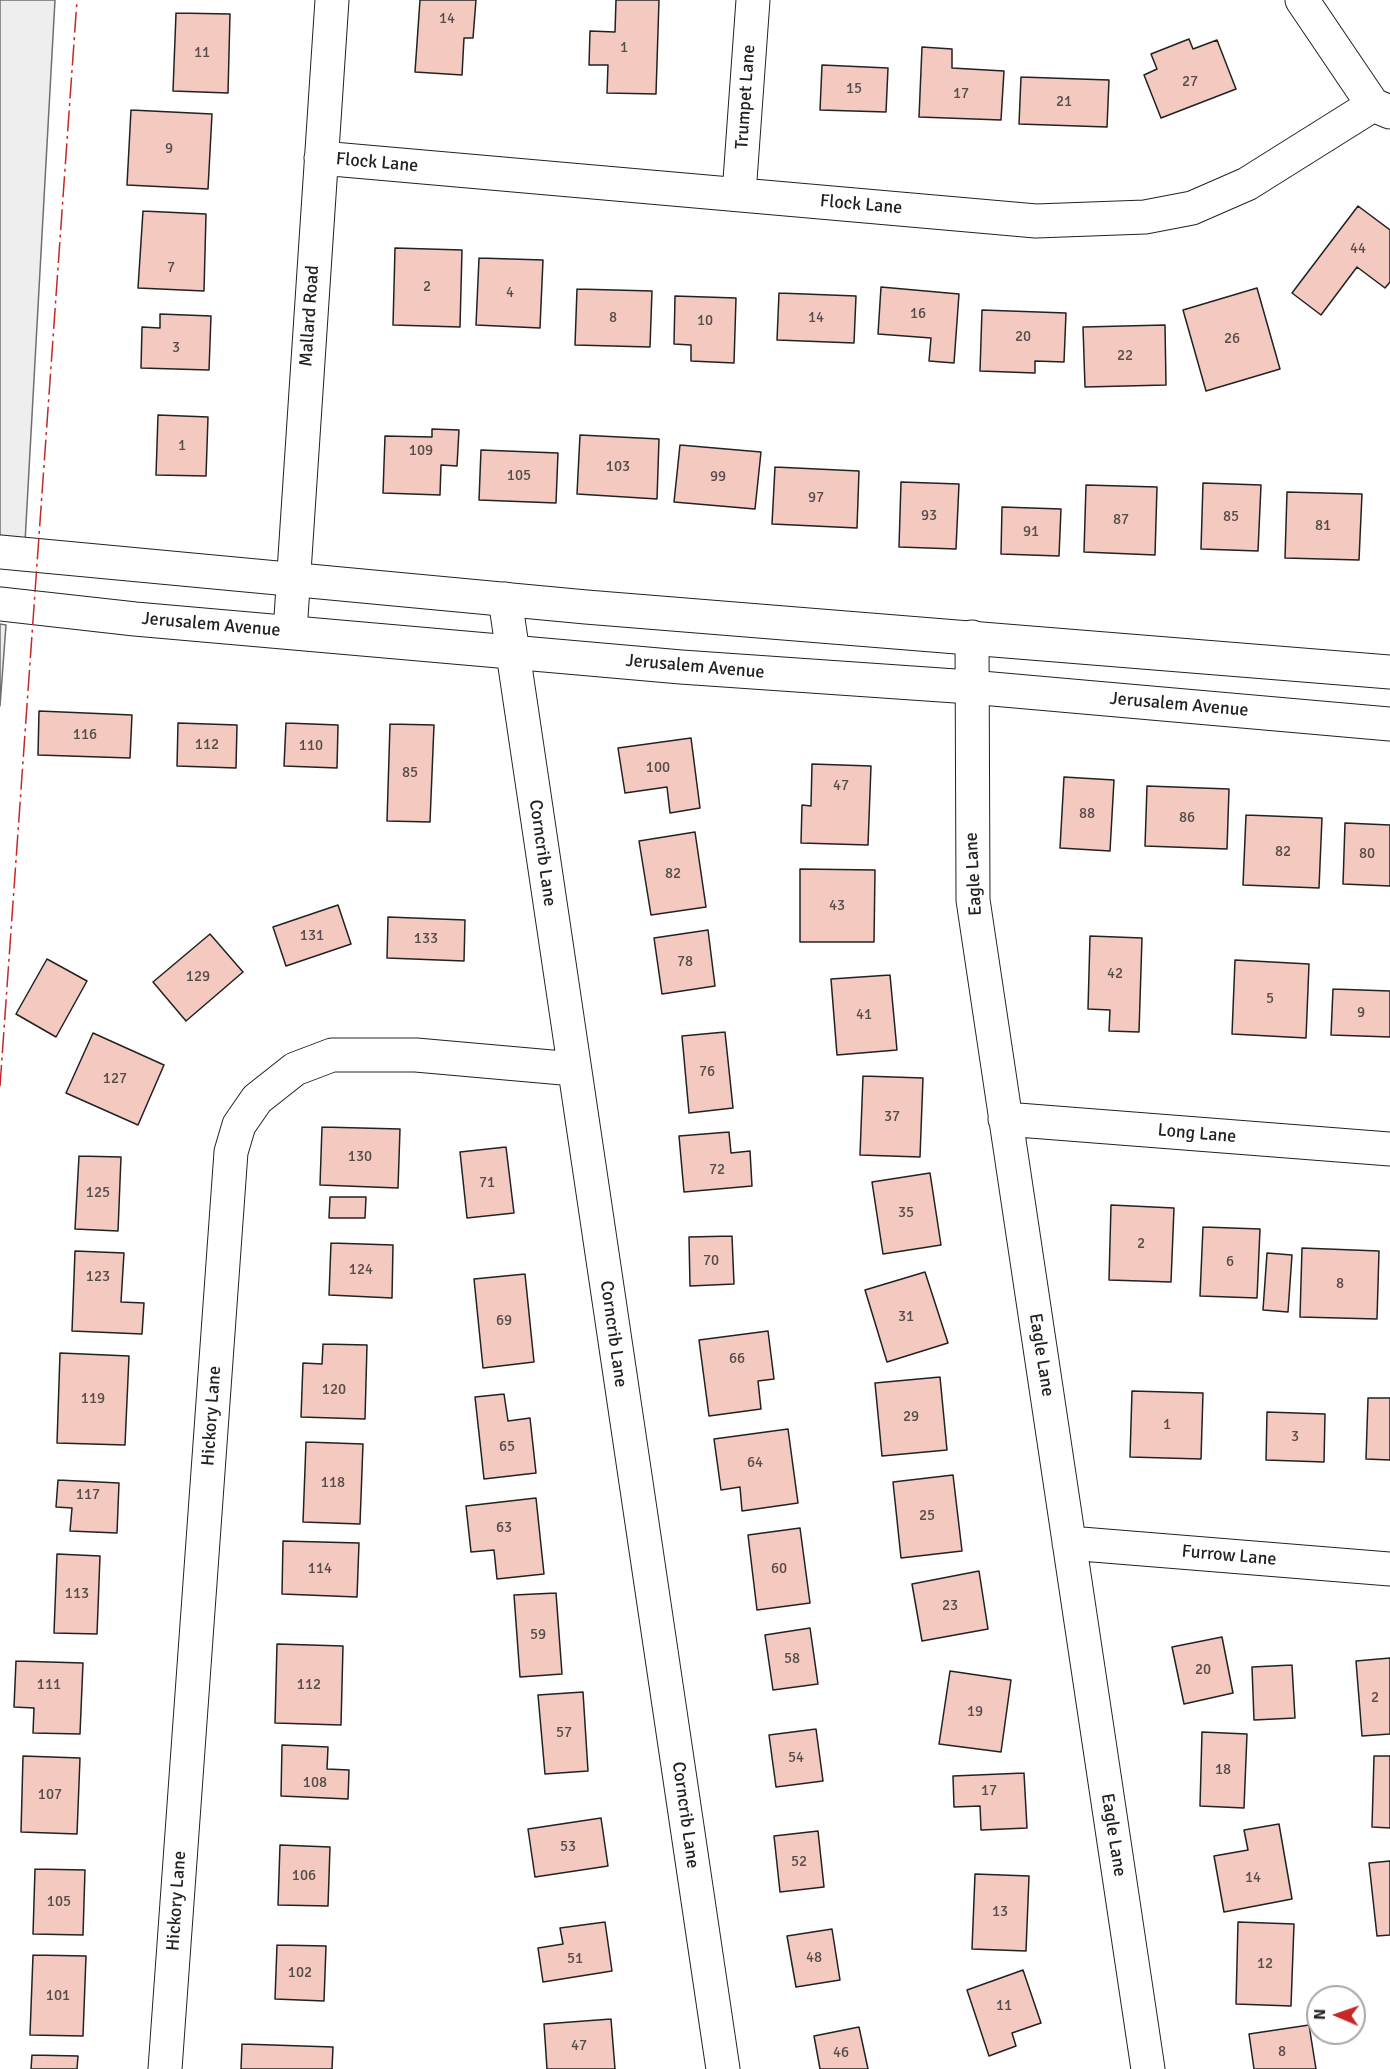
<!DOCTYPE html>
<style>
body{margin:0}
#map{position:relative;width:1390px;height:2069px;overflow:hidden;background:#fff;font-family:Signika,sans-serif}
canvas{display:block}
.north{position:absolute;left:1306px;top:1985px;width:60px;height:60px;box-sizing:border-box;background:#fff;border:2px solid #a7a7a7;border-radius:50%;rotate:272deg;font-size:16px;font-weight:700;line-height:24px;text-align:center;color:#222}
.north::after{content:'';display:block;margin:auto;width:21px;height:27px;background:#c62828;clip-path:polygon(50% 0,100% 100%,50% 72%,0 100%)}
</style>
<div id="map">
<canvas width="1390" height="2069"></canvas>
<div class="north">N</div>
</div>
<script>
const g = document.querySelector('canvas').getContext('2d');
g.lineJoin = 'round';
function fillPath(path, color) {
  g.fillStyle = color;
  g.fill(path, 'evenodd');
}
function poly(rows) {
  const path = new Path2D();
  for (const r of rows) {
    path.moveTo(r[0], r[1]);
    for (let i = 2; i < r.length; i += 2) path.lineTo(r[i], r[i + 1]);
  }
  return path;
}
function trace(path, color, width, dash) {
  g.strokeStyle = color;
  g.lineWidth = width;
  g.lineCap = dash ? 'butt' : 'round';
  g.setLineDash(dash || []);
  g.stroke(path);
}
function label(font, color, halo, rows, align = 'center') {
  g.font = font + ' Signika,sans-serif';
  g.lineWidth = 4.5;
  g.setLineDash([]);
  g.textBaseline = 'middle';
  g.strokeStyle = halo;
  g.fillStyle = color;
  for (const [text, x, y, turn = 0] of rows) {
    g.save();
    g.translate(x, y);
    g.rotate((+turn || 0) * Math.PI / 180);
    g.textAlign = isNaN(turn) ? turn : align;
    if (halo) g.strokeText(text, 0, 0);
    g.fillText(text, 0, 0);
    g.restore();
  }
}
const green = poly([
 [0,0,55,0,25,542,0,540,0,0],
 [0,624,6,625,0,706,0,624]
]);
fillPath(green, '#eee');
trace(green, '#6f6f6f', 1.5);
const building = poly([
 [420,0,476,0,473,38,464,38,462,75,415,72,420,0],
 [616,0,659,0,656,94,607,93,608,65,589,65,590,31,615,32,616,0],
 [176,13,230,14,228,93,173,91,176,13],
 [1189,39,1193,49,1217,40,1236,89,1161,118,1144,75,1157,69,1151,54,1189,39],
 [922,47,952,49,952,68,1004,71,1001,120,919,117,922,47],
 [822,65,888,68,886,112,820,110,822,65],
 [1021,77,1109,80,1107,127,1019,124,1021,77],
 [131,110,212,114,208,189,127,185,131,110],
 [1358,206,1390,230,1390,282,1385,288,1357,267,1321,315,1292,293,1358,206],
 [143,211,206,214,204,291,138,288,143,211],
 [395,248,462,250,460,327,393,325,395,248],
 [479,258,543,260,540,328,476,325,479,258],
 [881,287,959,294,954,363,929,361,931,338,878,334,881,287],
 [1257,288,1280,369,1206,391,1183,310,1257,288],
 [577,289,652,291,650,347,575,345,577,289],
 [779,293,856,296,854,343,777,340,779,293],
 [675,296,736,298,734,363,691,361,691,345,674,344,675,296],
 [982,310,1066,313,1064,362,1035,361,1035,373,980,371,982,310],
 [160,314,211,316,209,370,141,368,142,327,160,328,160,314],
 [1165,325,1166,385,1085,387,1083,327,1165,325],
 [158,415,208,417,206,476,156,475,158,415],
 [432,429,459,430,457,466,441,465,440,495,383,493,385,436,432,437,432,429],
 [580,435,659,439,657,499,577,494,580,435],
 [680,445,761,452,755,509,674,502,680,445],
 [481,450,558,453,556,503,479,500,481,450],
 [775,467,859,471,857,528,772,524,775,467],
 [901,482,959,484,956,549,899,547,901,482],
 [1203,483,1261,485,1258,551,1201,549,1203,483],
 [1086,485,1157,487,1155,555,1084,552,1086,485],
 [1287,492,1362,494,1359,560,1285,558,1287,492],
 [1002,507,1061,509,1059,556,1001,554,1002,507],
 [39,711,132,715,130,758,38,755,39,711],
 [178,723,237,725,236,768,177,766,178,723],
 [286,723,338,725,337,768,284,766,286,723],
 [390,724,434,725,430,822,387,821,390,724],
 [691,738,700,808,670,813,667,787,625,793,618,748,691,738],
 [812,764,871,766,868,845,801,843,802,805,811,806,812,764],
 [1064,777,1114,780,1110,851,1060,848,1064,777],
 [1147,786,1229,789,1227,849,1145,846,1147,786],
 [1246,815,1322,818,1319,888,1243,885,1246,815],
 [1345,823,1390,825,1390,886,1343,884,1345,823],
 [695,832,706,907,651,915,639,841,695,832],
 [800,869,875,870,874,942,800,942,800,869],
 [338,905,351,944,286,966,273,927,338,905],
 [388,917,465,920,464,961,387,958,388,917],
 [708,930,715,986,662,994,654,938,708,930],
 [210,934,243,972,186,1021,153,982,210,934],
 [1090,936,1142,938,1139,1032,1109,1031,1110,1010,1088,1009,1090,936],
 [47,959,87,981,56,1037,16,1014,47,959],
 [1235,960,1309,964,1306,1038,1232,1034,1235,960],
 [890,975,897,1050,837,1055,831,979,890,975],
 [1333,989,1390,991,1390,1037,1331,1035,1333,989],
 [725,1032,733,1108,689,1113,682,1036,725,1032],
 [93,1033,164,1065,138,1125,66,1093,93,1033],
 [863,1076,923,1078,920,1157,860,1155,863,1076],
 [322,1127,400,1129,398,1188,320,1185,322,1127],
 [729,1132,731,1153,750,1151,752,1186,684,1192,679,1136,729,1132],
 [506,1147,514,1213,467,1218,460,1152,506,1147],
 [79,1156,121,1157,118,1231,75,1229,79,1156],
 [930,1173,941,1245,883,1254,872,1182,930,1173],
 [330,1197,366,1197,365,1218,329,1218,330,1197],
 [1111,1205,1174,1208,1171,1282,1109,1280,1111,1205],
 [1203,1227,1260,1229,1257,1298,1200,1296,1203,1227],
 [732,1236,734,1284,690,1286,689,1237,732,1236],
 [331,1243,393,1245,392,1298,329,1295,331,1243],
 [1302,1248,1379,1251,1377,1319,1300,1317,1302,1248],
 [75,1251,124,1253,121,1302,144,1303,142,1334,72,1331,75,1251],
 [1267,1253,1292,1255,1288,1312,1263,1310,1267,1253],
 [925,1272,948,1343,887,1362,865,1290,925,1272],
 [525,1274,534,1362,483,1368,474,1279,525,1274],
 [768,1331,774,1379,758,1381,761,1409,709,1416,699,1340,768,1331],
 [323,1344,367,1345,365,1419,301,1417,303,1363,322,1364,323,1344],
 [60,1353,129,1356,125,1445,57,1443,60,1353],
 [940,1377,947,1450,882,1456,875,1383,940,1377],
 [1132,1391,1203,1393,1201,1459,1130,1457,1132,1391],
 [504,1394,508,1421,530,1418,536,1473,484,1479,475,1397,504,1394],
 [1368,1398,1390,1398,1390,1460,1366,1459,1368,1398],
 [1267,1412,1325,1414,1324,1462,1266,1460,1267,1412],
 [788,1429,798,1503,742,1511,740,1487,721,1490,714,1439,788,1429],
 [306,1442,363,1444,360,1524,303,1522,306,1442],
 [953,1475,962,1551,901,1558,893,1482,953,1475],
 [58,1480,119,1483,117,1533,70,1531,72,1508,56,1507,58,1480],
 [536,1498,544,1574,497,1579,494,1550,471,1552,466,1506,536,1498],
 [800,1528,810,1603,757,1610,748,1535,800,1528],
 [283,1541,359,1543,357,1597,282,1594,283,1541],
 [57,1554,100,1556,97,1634,54,1633,57,1554],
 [979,1571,988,1629,922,1641,912,1584,979,1571],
 [556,1593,562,1674,520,1677,514,1595,556,1593],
 [810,1628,818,1684,773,1690,765,1635,810,1628],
 [1222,1637,1233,1693,1184,1704,1172,1647,1222,1637],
 [277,1644,343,1646,341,1725,275,1723,277,1644],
 [1390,1658,1390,1734,1362,1736,1356,1661,1390,1658],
 [16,1661,83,1663,80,1734,33,1733,34,1708,14,1707,16,1661],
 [1292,1665,1295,1718,1254,1720,1252,1667,1292,1665],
 [950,1671,1011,1680,1001,1752,939,1744,950,1671],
 [583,1692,588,1771,545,1774,538,1695,583,1692],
 [816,1729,823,1781,776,1787,769,1735,816,1729],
 [1202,1732,1247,1734,1244,1808,1200,1806,1202,1732],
 [282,1745,328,1747,327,1769,349,1770,348,1799,281,1796,282,1745],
 [23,1756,80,1758,77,1834,21,1832,23,1756],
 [1374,1756,1390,1756,1390,1828,1372,1827,1374,1756],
 [1024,1773,1027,1828,981,1830,980,1806,954,1807,953,1776,1024,1773],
 [601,1818,608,1866,535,1877,528,1829,601,1818],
 [1279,1824,1292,1899,1224,1912,1214,1856,1248,1850,1244,1830,1279,1824],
 [818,1831,824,1887,780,1892,774,1836,818,1831],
 [280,1845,330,1847,328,1906,278,1905,280,1845],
 [1390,1861,1390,1935,1377,1936,1369,1863,1390,1861],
 [35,1869,85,1870,83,1935,33,1934,35,1869],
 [975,1874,1029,1876,1026,1951,972,1949,975,1874],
 [605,1922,612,1971,543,1982,538,1948,563,1944,560,1928,605,1922],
 [1238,1922,1294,1924,1291,2006,1236,2004,1238,1922],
 [832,1929,840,1980,796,1987,787,1936,832,1929],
 [277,1945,326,1946,324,2001,275,1999,277,1945],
 [33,1955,86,1956,83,2036,30,2035,33,1955],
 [1023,1970,1041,2023,1012,2033,1016,2046,989,2056,967,1990,1023,1970],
 [611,2019,615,2069,547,2069,544,2024,611,2019],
 [1309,2025,1316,2069,1254,2069,1249,2034,1309,2025],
 [859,2027,868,2069,820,2069,814,2036,859,2027],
 [242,2044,333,2047,332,2069,241,2069,242,2044],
 [32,2055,78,2056,77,2069,31,2069,32,2055]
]);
fillPath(building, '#f3c9c0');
trace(building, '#222', 1.5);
const minor = poly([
 [1302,0,1373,105,1390,112],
 [321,158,1036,221,1145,217,1192,208,1247,184,1373,105],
 [739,194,753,0],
 [505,599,723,2069],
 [290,632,332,0],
 [972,637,973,900,1148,2069],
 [1005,1119,1390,1149],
 [1069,1543,1390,1569],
 [165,2069,231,1152,239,1125,257,1099,295,1069,332,1055,416,1055,574,1069]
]);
const major = poly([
 [0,552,586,607,1390,672],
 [0,604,135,619,681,667,970,687,1390,724]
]);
trace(minor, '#222', 35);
trace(major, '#222', 35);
trace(minor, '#fff', 33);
trace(major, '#fff', 33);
trace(poly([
 [0,1086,77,0]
]), '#c62828', 1.5, [21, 4.5, 3, 4.5]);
label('15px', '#564c4a', null, [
 ["14",447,19],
 ["1",624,48],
 ["11",202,53],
 ["27",1190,82],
 ["15",854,89],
 ["17",961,94],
 ["21",1064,102],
 ["9",169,149],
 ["44",1358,249],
 ["7",171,268],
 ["2",427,287],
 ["4",510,293],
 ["16",918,314],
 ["8",613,318],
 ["14",816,318],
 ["10",705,321],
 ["20",1023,337],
 ["26",1232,339],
 ["3",176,348],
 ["22",1125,356],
 ["1",182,446],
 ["109",421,451],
 ["103",618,467],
 ["105",519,476],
 ["99",718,477],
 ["97",816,498],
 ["93",929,516],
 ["85",1231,517],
 ["87",1121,520],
 ["81",1323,526],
 ["91",1031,532],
 ["116",85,735],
 ["112",207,745],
 ["110",311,746],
 ["100",658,768],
 ["85",410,773],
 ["47",841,786],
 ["88",1087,814],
 ["86",1187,818],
 ["82",1283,852],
 ["80",1367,854],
 ["82",673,874],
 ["43",837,906],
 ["131",312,936],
 ["133",426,939],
 ["78",685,962],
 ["42",1115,974],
 ["129",198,977],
 ["5",1270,999],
 ["9",1361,1013],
 ["41",864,1015],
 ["76",707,1072],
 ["127",115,1079],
 ["37",892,1117],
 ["130",360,1157],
 ["72",717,1170],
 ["71",487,1183],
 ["125",98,1193],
 ["35",906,1213],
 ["2",1141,1244],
 ["70",711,1261],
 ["6",1230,1262],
 ["124",361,1270],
 ["123",98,1277],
 ["8",1340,1284],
 ["31",906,1317],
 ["69",504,1321],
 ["66",737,1359],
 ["120",334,1390],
 ["119",93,1399],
 ["29",911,1417],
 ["1",1167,1425],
 ["3",1295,1437],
 ["65",507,1447],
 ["64",755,1463],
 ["118",333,1483],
 ["117",88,1495],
 ["25",927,1516],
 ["63",504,1528],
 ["114",320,1569],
 ["60",779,1569],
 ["113",77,1594],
 ["23",950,1606],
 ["59",538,1635],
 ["58",792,1659],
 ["20",1203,1670],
 ["111",49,1685],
 ["112",309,1685],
 ["2",1375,1698],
 ["19",975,1712],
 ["57",564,1733],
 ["54",796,1758],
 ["18",1223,1770],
 ["108",315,1783],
 ["17",989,1791],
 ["107",50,1795],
 ["53",568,1847],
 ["52",799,1862],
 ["106",304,1876],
 ["14",1253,1878],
 ["105",59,1902],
 ["13",1000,1912],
 ["48",814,1958],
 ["51",575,1959],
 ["12",1265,1964],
 ["102",300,1973],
 ["101",58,1996],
 ["11",1004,2006],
 ["47",579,2046],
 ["8",1282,2052],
 ["46",841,2053]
]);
label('18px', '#222', '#fff', [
 ["Trumpet Lane",746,97,-86],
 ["Flock Lane",377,163,5],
 ["Flock Lane",861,205,5],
 ["Mallard Road",310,316,-86],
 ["Jerusalem Avenue",211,625,5],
 ["Jerusalem Avenue",695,667,5],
 ["Jerusalem Avenue",1179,705,5],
 ["Corncrib Lane",542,853,82],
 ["Eagle Lane",974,874,-93],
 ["Long Lane",1197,1134,5],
 ["Corncrib Lane",613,1334,82],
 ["Eagle Lane",1041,1355,81],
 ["Hickory Lane",212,1416,-86],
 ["Furrow Lane",1229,1556,5],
 ["Corncrib Lane",685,1815,82],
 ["Eagle Lane",1113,1835,81],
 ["Hickory Lane",177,1901,-86]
]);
</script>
